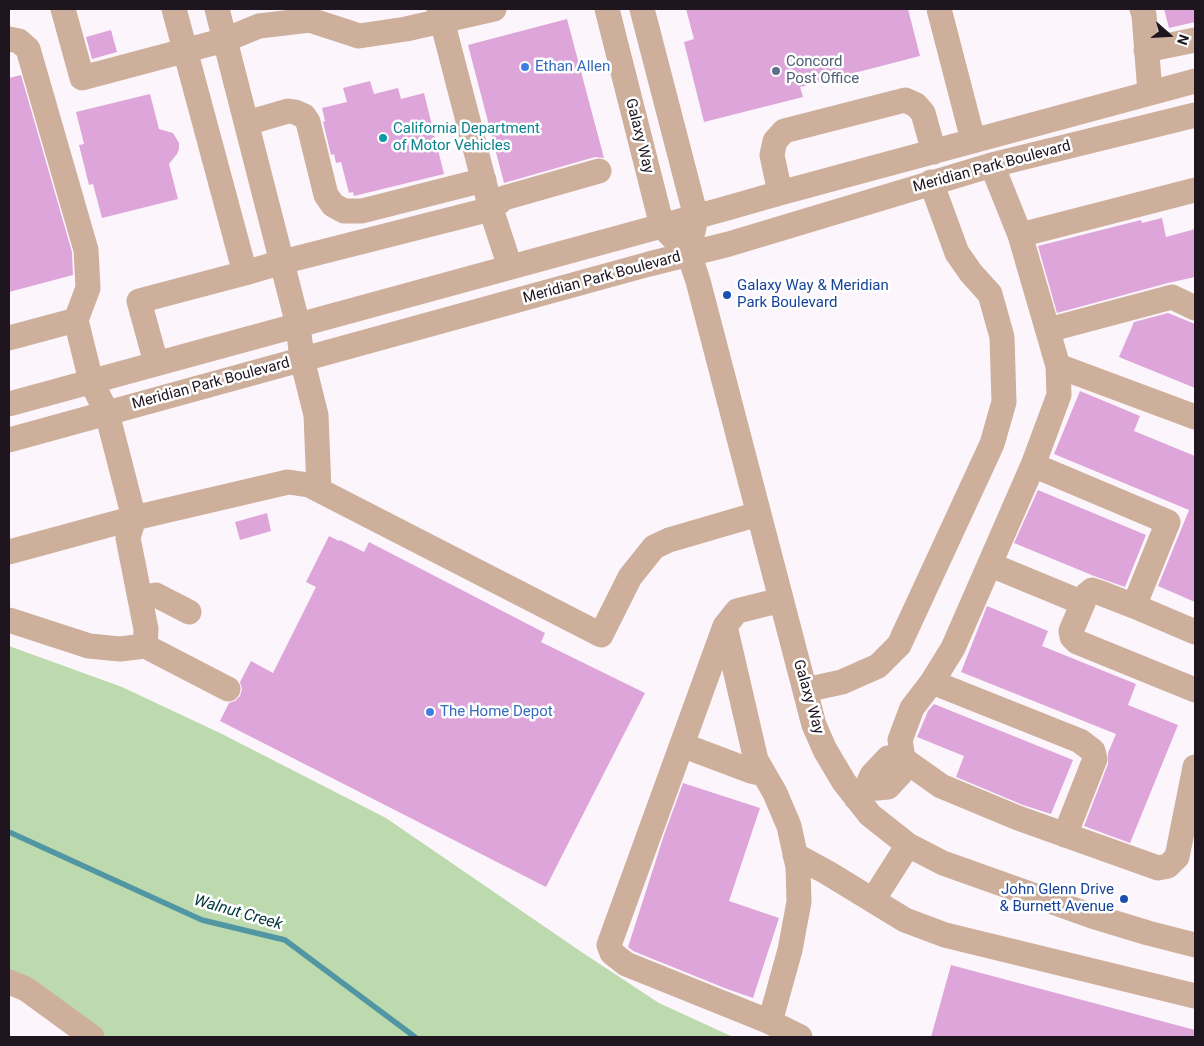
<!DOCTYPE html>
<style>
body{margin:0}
#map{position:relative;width:1204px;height:1046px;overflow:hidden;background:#fcf6fc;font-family:Roboto,sans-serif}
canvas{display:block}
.frame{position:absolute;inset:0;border:10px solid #1f151f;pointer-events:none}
.north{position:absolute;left:1144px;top:10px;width:50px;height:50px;-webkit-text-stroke:4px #fff;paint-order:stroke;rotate:109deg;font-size:14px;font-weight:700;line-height:20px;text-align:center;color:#1f151f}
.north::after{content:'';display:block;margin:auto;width:18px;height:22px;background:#1f151f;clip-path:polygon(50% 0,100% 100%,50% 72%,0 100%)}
</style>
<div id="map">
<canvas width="1204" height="1046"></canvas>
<div class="frame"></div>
<div class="north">N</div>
</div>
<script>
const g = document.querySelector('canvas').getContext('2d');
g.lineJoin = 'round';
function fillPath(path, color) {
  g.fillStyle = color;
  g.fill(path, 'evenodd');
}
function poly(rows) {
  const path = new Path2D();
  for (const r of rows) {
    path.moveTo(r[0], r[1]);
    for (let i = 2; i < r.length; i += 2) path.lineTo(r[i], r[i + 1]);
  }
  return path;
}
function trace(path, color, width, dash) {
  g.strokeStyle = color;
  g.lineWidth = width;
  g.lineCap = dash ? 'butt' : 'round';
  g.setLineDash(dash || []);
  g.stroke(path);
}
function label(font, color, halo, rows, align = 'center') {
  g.font = font + ' Roboto,sans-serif';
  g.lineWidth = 5;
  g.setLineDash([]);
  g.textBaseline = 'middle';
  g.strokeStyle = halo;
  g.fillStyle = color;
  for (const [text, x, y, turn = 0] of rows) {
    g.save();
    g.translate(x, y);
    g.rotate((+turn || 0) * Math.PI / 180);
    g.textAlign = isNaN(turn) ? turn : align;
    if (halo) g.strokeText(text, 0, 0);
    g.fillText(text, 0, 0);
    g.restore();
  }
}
fillPath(poly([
 [9,646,122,687,222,734,386,818,583,953,659,1003,733,1037,69,1037,72,1023,9,982]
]), '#bdd9ae');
trace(poly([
 [9,832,202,920,285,940,415,1037]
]), '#5196a3', 5.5);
fillPath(poly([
 [686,9,908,9,920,56,800,87,803,97,704,122,684,42,694,39],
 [1164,9,1195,9,1195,22,1169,28],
 [567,19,604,158,595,157,504,183,468,45],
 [111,30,117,52,92,59,86,37],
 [21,75,72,252,73,275,9,292,9,78],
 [370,81,374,94,398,88,401,99,424,93,444,174,354,196,353,192,349,193,341,162,336,163,334,154,331,155,323,122,325,121,322,108,347,102,343,88],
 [150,94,159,129,173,133,179,143,179,149,177,154,169,164,178,199,102,218,93,184,89,185,79,145,84,144,76,112],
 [1162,218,1166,237,1195,229,1195,277,1168,283,1057,313,1038,246,1141,220,1142,223],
 [1168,313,1195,324,1195,388,1119,357,1134,322],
 [1080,391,1140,416,1134,431,1195,456,1195,602,1158,586,1189,510,1054,454],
 [1038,490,1146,535,1125,587,1094,576,1014,543],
 [267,513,271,531,240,540,235,522],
 [329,536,339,541,340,540,364,552,369,542,545,633,541,642,645,693,546,887,220,721,229,703,235,701,240,696,242,689,240,682,251,661,273,673,316,587,306,582],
 [987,606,1048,631,1042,646,1136,684,1128,705,1178,725,1130,843,1084,826,1108,764,1108,753,1116,734,961,672],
 [934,704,1073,760,1051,814,1023,805,956,777,964,756,917,737,928,711],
 [683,783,760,808,729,901,779,918,753,998,727,989,633,951,628,947,664,835],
 [951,965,1195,1030,1195,1037,931,1037]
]), '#dda5da');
trace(poly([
 [63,9,82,78,225,40,259,26,310,20,359,36,406,29,494,9],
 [174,9,245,273],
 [217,9,298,325,302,359,316,415,319,490],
 [439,9,491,209,510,267],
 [607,9,662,226,689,254,698,281,814,725,825,750,844,782,870,815,908,845,943,863,1092,916,1148,933,1195,945],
 [642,9,696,217,693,232],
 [939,9,973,140],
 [1142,9,1144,15,1150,93],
 [9,39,19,41,28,49,86,250,88,288,76,320,91,381,107,413,134,518,128,538,146,629,145,646,120,649,89,646,9,620],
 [1146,50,1195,40],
 [247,123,288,111,295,112,304,116,308,122,326,195,333,205,344,211,362,211,484,180],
 [992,165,1020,235,1058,366,1059,395,1033,465,953,648,932,682,912,708,900,740,903,759,941,786,1018,818,1158,868,1168,866,1177,857,1195,767],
 [780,193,772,155,775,141,784,131,905,100,916,105,923,113,934,152],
 [1020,235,1195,190],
 [1048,330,1172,297,1195,308],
 [9,338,76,320],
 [156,363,139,301,245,273,282,262,491,209,504,198,599,171],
 [1058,366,1195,417],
 [9,404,724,209,780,193,1195,81],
 [9,440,649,264,729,244,992,165,1195,115],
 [1033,465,1168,522,1134,606,1195,632],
 [9,552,134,518,288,482,309,485,601,635,630,577,654,547,669,540,758,514],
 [991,565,1083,603,1071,631,1072,637,1077,642,1195,690],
 [140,598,156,595,189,612],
 [781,600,737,611,725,626,609,945,612,953,626,964,770,1022,800,1037],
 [1083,603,1086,595,1092,590,1098,592,1134,606],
 [725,626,756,760,775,793,789,826,798,867,799,902,790,950,770,1022],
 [145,646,228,689],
 [932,682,1080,741,1093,751,1095,759,1065,835],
 [805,690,842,682,878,666,899,645,992,444,1004,402,1002,337,990,294,971,273,957,253,931,182],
 [682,745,751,771,764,774],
 [856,798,866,789,872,775,888,758,903,759,901,773,888,787,866,789],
 [795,855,828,873,905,920,945,935,1195,996],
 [873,900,908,845],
 [9,982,26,989,92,1037]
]), '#cdaf9c', 25);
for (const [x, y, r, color] of [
 [525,67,5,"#3f7fe0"],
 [776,71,5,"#5c6f8a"],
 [383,138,5,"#0f9aa8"],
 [727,295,5,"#1a4fb4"],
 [430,712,5,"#3f7fe0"],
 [1124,899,5,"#1a4fb4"]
]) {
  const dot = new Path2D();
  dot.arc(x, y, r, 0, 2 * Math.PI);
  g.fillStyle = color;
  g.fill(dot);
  trace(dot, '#fff', 2);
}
label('15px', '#4e5e75', '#fff', [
 ["Concord",786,62],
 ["Post Office",786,79]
], 'left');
label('15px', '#366cbe', '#fff', [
 ["Ethan Allen",535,67],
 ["The Home Depot",440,712]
], 'left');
label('15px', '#0d838f', '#fff', [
 ["California Department",393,129],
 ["of Motor Vehicles",393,146]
], 'left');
label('15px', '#1f151f', '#fff', [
 ["Galaxy Way",639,136,76],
 ["Meridian Park Boulevard",992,167,-15],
 ["Meridian Park Boulevard",602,278,-15],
 ["Meridian Park Boulevard",211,384,-15],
 ["Galaxy Way",808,697,74]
]);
label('15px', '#164399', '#fff', [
 ["Galaxy Way & Meridian",737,286],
 ["Park Boulevard",737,303],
 ["John Glenn Drive",1114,890,"right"],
 ["& Burnett Avenue",1114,907,"right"]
], 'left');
label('italic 16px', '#03363d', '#fff', [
 ["Walnut Creek",238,913,16]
]);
</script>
